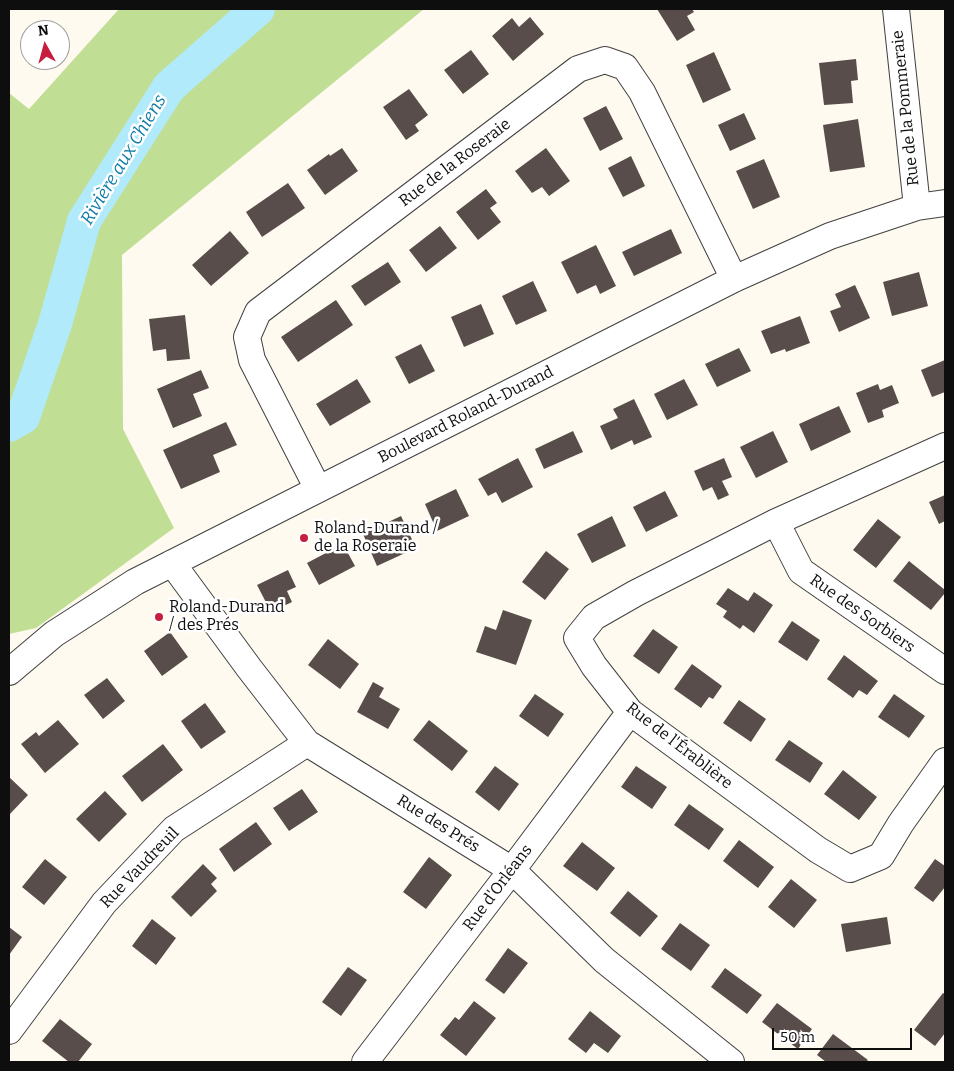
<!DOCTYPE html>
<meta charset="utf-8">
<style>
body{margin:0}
#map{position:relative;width:954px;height:1071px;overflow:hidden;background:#fffaef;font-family:Bitter,serif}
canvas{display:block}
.frame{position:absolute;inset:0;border:10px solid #0e0e0e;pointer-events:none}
.north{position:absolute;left:20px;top:20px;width:50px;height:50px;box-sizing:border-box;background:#fff;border:1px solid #9f9f9f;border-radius:50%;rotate:353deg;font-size:14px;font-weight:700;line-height:20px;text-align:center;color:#0e0e0e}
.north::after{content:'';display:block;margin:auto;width:18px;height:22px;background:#c71d3f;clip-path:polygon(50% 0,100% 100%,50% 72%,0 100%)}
.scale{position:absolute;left:772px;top:1028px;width:140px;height:22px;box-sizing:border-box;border:2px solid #0e0e0e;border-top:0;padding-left:6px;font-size:15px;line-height:18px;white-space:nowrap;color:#0e0e0e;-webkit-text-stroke:4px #fff;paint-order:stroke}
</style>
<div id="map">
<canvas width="954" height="1071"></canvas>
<div class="frame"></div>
<div class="north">N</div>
<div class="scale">50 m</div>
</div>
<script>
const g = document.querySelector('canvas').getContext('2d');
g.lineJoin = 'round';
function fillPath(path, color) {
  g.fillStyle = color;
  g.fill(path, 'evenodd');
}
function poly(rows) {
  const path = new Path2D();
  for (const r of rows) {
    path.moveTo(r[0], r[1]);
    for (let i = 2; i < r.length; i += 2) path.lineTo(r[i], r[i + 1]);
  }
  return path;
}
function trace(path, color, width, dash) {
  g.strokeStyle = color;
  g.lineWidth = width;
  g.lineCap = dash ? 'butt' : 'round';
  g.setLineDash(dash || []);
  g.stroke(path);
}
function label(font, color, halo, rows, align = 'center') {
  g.font = font + ' Bitter,serif';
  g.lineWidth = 5;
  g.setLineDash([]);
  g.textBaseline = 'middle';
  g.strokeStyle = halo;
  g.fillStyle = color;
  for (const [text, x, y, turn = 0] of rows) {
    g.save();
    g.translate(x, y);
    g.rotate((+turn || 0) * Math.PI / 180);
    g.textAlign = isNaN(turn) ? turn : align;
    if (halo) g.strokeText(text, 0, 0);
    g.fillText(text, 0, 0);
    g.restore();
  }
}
fillPath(poly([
 [119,9,424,9,122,255,123,429,174,528,36,628,9,634,9,93,29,109]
]), '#c1de95');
trace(poly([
 [9,425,23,417,55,324,84,221,169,87,258,9]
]), '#b1eafa', 34);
fillPath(poly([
 [657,9,692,9,694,12,687,16,695,30,677,41],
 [530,17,544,34,513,61,492,36,512,18,519,27],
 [471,50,489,74,463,94,444,70],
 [714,52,731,90,703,103,686,65],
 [856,59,858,80,851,81,853,103,824,105,819,63],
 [409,89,428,115,415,125,419,131,406,140,383,107],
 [606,106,623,139,600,151,583,118],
 [744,113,756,139,730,151,718,125],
 [858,119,865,167,830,172,823,125],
 [342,148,358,171,325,195,307,170,329,154,330,156],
 [546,148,570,181,549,196,542,187,532,193,515,171],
 [631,156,645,186,623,197,608,168],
 [764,159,780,197,753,209,736,171],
 [288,183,305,208,262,237,246,212],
 [486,189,497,203,490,208,501,222,478,240,456,212],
 [440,226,457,248,426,272,409,250],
 [671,229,682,253,634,276,622,252],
 [230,231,249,253,211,286,192,265],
 [596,245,616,286,600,294,596,285,577,294,561,262],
 [388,262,401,282,365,306,351,286],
 [919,272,928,306,892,316,883,282],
 [533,281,547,311,516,325,502,296],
 [855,285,870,318,839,332,830,311,841,307,835,294],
 [336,300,353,325,298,362,281,337],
 [481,304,494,334,464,347,451,317],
 [185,315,190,359,167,361,166,349,153,351,149,319],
 [800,316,810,343,786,352,785,349,771,354,761,331],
 [421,344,435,371,409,384,395,357],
 [739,348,751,371,717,387,705,364],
 [945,360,945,392,932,397,921,370],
 [201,370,209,388,193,394,202,416,173,428,157,389],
 [357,379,371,402,330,426,316,404],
 [684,379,698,405,667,420,654,394],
 [878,384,880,390,892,385,899,403,882,410,884,417,868,423,856,393],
 [634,399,652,437,634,445,632,440,611,450,600,426,618,418,613,409],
 [839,406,851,432,811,451,799,424],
 [226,422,237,445,213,455,220,472,181,489,163,450],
 [573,431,583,452,544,469,535,449],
 [773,431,788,462,756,478,740,447],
 [518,458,533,487,502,503,496,492,488,496,478,479],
 [724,458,732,477,722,481,729,495,718,500,712,487,703,491,694,471],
 [456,489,469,516,437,531,425,504],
 [665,491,678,516,646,532,633,507],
 [945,495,945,521,939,524,929,502],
 [401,516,416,548,377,566,363,534],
 [612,516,626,546,592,563,577,534],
 [878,519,901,537,876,568,853,550],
 [343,544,355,566,319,585,307,563],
 [546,551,569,569,545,600,522,582],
 [909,561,945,590,945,593,931,610,893,581],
 [288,570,296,587,287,591,292,602,271,612,257,585],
 [728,588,748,601,754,592,773,605,754,633,743,625,740,629,723,617,727,611,716,604],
 [503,610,532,620,516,665,476,652,485,626,496,630],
 [792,621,820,640,807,661,778,642],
 [653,629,678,647,659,674,633,656],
 [170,632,188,657,162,676,144,651],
 [328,639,359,664,340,689,308,665],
 [844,655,878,681,867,695,859,690,853,698,827,679],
 [692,664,722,686,713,699,709,697,701,708,674,689],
 [107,678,125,701,103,719,84,695],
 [373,682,384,688,379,697,400,709,388,729,357,712],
 [535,694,564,714,548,737,519,716],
 [894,694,925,716,909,738,878,717],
 [739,700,766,719,751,742,723,723],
 [205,703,226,732,201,749,181,721],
 [58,720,79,744,45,773,21,744,36,732,39,736],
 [429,720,468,751,452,771,413,740],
 [789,740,823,763,810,783,775,760],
 [163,744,183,770,142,802,122,776],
 [495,766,519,784,499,811,475,792],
 [636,766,667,787,652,809,621,787],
 [843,770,877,797,859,820,824,794],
 [9,777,28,795,9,815],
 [302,789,318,812,289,831,273,808],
 [105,791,127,814,99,842,76,819],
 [689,804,724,829,709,850,674,825],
 [256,822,272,844,234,872,219,849],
 [739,840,774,867,758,888,723,861],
 [582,842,615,868,597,891,563,866],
 [429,857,452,875,426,909,403,892],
 [45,859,67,877,44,905,22,887],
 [935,859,945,866,945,887,933,902,914,888],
 [203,864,217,878,211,884,217,891,191,917,171,897],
 [791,879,817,900,794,928,768,907],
 [628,891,658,916,640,937,610,913],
 [887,917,891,944,846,952,841,924],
 [152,919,176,938,156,965,132,946],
 [680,923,710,945,691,971,661,949],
 [9,927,22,937,9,955],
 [508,948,528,963,504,994,485,980],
 [348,967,367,980,341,1016,322,1002],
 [725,968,762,995,747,1014,711,987],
 [943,993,945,994,945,1033,935,1046,914,1030],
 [474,1001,496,1018,466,1056,440,1035,455,1017,459,1020],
 [777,1003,812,1029,798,1049,762,1022],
 [590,1011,621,1036,608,1053,594,1043,586,1053,568,1039],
 [60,1019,92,1044,78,1062,69,1062,42,1041],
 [833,1034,868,1060,866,1062,826,1062,817,1055]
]), '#584d4a');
const minor = poly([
 [896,9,917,207],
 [945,446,776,522,636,593,594,617,577,638,594,666,630,712,818,850,850,869,881,856,901,823,945,761],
 [318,489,252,360,247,337,258,312,578,69,605,60,625,67,642,92,734,279],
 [776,522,801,571,945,671],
 [172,563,249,668,307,743,512,870,604,960,731,1062],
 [9,672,54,634,135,582,734,279,830,236,917,207,945,203],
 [9,1031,104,903,174,829,307,743],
 [365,1062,512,870,630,712]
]);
trace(minor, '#414141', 28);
trace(minor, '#fff', 26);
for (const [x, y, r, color] of [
 [304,538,5,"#c71d3f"],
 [159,617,5,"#c71d3f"]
]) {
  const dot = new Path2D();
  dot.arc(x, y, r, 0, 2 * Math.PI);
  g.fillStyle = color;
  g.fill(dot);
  trace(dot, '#fff', 2);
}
label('16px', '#0e0e0e', '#fff', [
 ["Rue de la Pommeraie",906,108,-96],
 ["Rue de la Roseraie",455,163,-37],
 ["Boulevard Roland-Durand",466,415,-27],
 ["Rue des Sorbiers",862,614,35],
 ["Rue de l'Érablière",679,746,38],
 ["Rue des Prés",438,824,32],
 ["Rue Vaudreuil",140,868,-46],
 ["Rue d'Orléans",498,888,-53]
]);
label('16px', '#0e0e0e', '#fff', [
 ["Roland-Durand /",314,529],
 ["de la Roseraie",314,547],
 ["Roland-Durand",169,608],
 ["/ des Prés",169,626]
], 'left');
label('italic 18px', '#0f7da8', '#fff', [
 ["Rivière aux Chiens",124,160,-59]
]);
</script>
